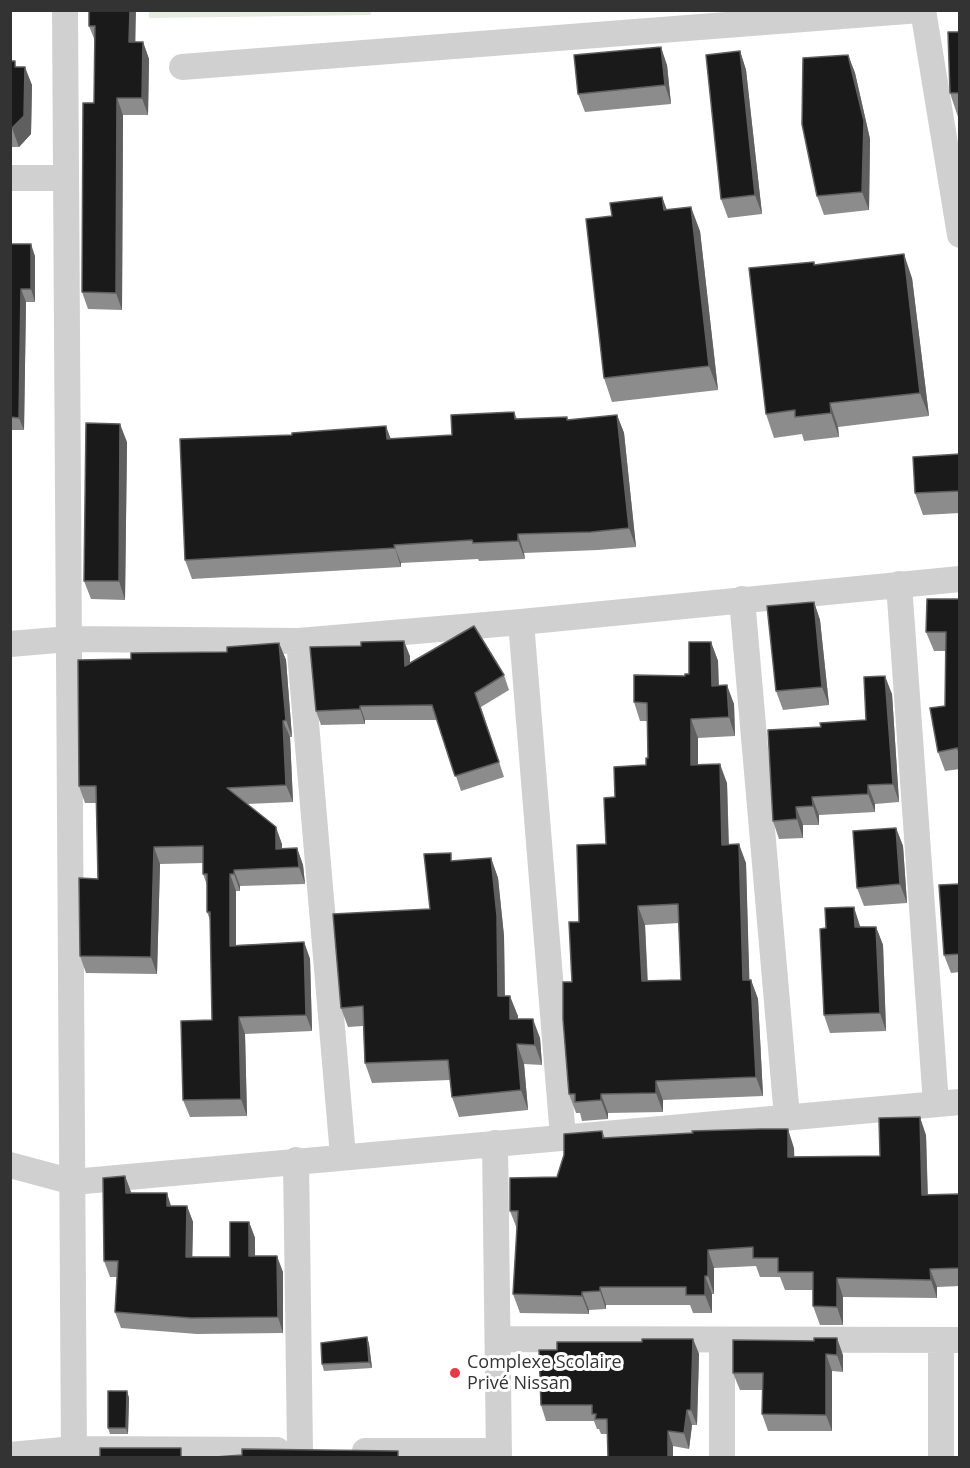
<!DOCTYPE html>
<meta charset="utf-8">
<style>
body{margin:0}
#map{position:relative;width:970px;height:1468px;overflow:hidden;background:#fff;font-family:"Open Sans",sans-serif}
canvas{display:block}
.frame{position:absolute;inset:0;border:12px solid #333;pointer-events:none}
</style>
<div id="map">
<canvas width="970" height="1468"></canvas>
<div class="frame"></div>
</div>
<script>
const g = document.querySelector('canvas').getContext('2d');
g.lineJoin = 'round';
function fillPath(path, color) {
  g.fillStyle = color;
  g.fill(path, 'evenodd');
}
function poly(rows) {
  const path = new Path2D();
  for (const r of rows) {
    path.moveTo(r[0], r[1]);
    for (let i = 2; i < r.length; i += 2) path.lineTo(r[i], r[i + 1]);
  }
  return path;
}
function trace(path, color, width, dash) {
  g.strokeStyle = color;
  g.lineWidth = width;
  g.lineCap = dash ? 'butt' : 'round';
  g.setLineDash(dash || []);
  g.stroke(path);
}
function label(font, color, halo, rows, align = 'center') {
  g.font = font + ' "Open Sans",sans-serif';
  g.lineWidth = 6;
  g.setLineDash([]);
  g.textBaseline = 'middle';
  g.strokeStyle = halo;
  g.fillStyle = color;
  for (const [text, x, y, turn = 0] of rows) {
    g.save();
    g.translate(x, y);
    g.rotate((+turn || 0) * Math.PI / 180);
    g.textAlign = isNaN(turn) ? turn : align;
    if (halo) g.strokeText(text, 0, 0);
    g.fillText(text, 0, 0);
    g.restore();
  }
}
fillPath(poly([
 [371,10,371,15,149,18,149,10]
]), '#e6ecdf');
trace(poly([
 [65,10,74,1458],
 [923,10,960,235],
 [182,67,920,10],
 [10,178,66,178],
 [899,584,936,1104],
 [742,599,787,1117],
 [521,622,563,1137],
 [299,641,343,1156],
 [10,644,69,639,299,641,521,622,960,579],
 [495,1143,499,1458],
 [296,1160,300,1450],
 [10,1165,73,1182,960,1102],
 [498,1339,960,1340],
 [722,1340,722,1458],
 [941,1340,941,1458],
 [365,1451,499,1451],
 [10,1455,74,1449,277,1450]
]), '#d0d0d0', 26);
fillPath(poly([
 [89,10,136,42,143,42,149,59,148,115,123,115,122,310,88,309,82,292,94,103,95,41,89,26],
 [960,32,960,117,958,117,950,93],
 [740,51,746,70,762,214,728,218,721,199],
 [848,55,855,73,870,139,869,210,824,215,817,196],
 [10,61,17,67,32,85,31,134,19,147,10,147],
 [667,65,671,104,585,112,578,94],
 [662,197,667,210,700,231,718,390,612,402,604,378,612,216],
 [10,244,35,256,35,302,26,302,24,430,10,430],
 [814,262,815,265,912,278,929,416,838,427,839,437,804,441,802,434,774,438,766,414],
 [514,412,517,419,568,420,617,415,624,433,636,547,598,550,524,553,525,559,479,561,478,559,401,563,401,567,192,579,185,560,391,439,452,435],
 [127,442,125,600,91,599,84,581],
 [960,454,960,513,923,515,915,493],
 [960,599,960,769,945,771,938,752,945,706,946,651,934,651,926,632],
 [814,602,820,620,829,705,783,710,776,691],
 [711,642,718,661,719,686,734,704,735,736,698,738,698,765,727,783,729,844,746,863,749,980,751,980,758,999,763,1096,663,1100,663,1112,608,1113,608,1119,582,1121,580,1113,576,1113,569,1094,572,982,579,922,606,844,615,797,646,765,648,758,647,721,640,721,634,702,689,674],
 [679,923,681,980,648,981,645,925],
 [279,643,286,660,292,737,290,737,293,802,247,804,282,844,282,849,297,848,303,865,305,884,240,886,240,891,236,891,236,945,304,942,310,959,312,1031,245,1034,247,1116,190,1117,183,1100,212,1020,210,920,207,912,207,885,203,874,203,863,160,864,157,974,86,973,80,956,98,879,96,803,85,803,79,786,131,659,227,652],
 [410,656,410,663,504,675,509,690,481,707,504,777,461,791,437,720,365,720,365,724,321,725,316,711],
 [892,694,899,802,875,804,875,812,819,815,819,825,803,825,803,838,779,839,773,821,821,727,866,720],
 [896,828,903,846,907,903,864,906,857,888],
 [491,858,498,878,504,936,505,996,518,1016,517,1019,540,1038,542,1065,524,1064,528,1110,459,1117,452,1097,450,1080,372,1083,365,1063,363,1026,348,1027,341,1008,430,909,453,861],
 [960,884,960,972,951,973,944,955],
 [860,926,861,927,876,927,883,945,886,1031,830,1033,824,1015],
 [602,1131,605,1138,794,1148,794,1157,880,1156,926,1135,928,1195,960,1194,960,1286,937,1287,937,1298,843,1297,843,1325,820,1325,813,1306,813,1290,785,1290,780,1277,760,1277,756,1266,714,1268,714,1294,712,1294,712,1313,693,1313,690,1305,606,1305,606,1309,589,1310,589,1314,520,1313,513,1294,517,1229,510,1211,557,1177],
 [125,1176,131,1193,171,1206,187,1206,193,1222,192,1257,230,1257,249,1222,255,1238,255,1256,283,1272,283,1333,197,1334,121,1328,115,1312,117,1277,110,1277,104,1261],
 [367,1337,369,1344,372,1368,324,1371,322,1364],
 [693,1339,699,1354,697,1425,692,1425,689,1449,607,1434,601,1434,599,1429,597,1429,594,1421,546,1421,541,1405,557,1350,642,1342],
 [733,1340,843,1355,843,1372,832,1371,832,1431,768,1431,762,1414,763,1390,740,1390,733,1373],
 [127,1391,129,1398,128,1434,110,1434,108,1428]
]), '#8c8c8c');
fillPath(poly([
 [130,10,136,10,135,59,129,42],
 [143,42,149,59,148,115,142,98],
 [661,47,667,65,671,104,665,85],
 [740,51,746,70,762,214,755,195],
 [848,55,855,73,870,139,869,210,862,192],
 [25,67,32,85,31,134,19,147,12,128],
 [117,98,123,115,122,310,116,293],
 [662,197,671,221,664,210],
 [691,207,700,231,718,390,709,366],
 [31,244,35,256,35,302,31,289],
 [904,254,912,278,929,416,920,393],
 [21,289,26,302,24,430,19,418],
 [830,403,838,427,839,437,831,413],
 [617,415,624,433,636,547,629,528],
 [120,424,127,442,125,600,119,581],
 [386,426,393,445,387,439],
 [518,534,524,553,525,559,518,541],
 [394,545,401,563,401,567,395,548],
 [814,602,820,620,829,705,822,687],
 [404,641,410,656,410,681,405,666],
 [711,642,718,661,719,705,712,686],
 [279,643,286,660,292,737,286,720],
 [885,676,892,694,899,802,893,784],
 [727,685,734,704,735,736,729,717],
 [360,706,365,720,365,724,360,709],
 [691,719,698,738,698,784,691,765],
 [283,721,290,737,293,802,286,785],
 [720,764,727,783,729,863,722,845],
 [868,785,875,804,875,812,868,794],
 [812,797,819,815,819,825,813,806],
 [796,807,803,825,803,838,797,819],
 [276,827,282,844,282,866,276,849],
 [896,828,903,846,907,903,900,884],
 [739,844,746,863,750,999,743,980],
 [154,847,160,864,157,974,151,957],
 [297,848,303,865,305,884,299,867],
 [491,858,498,878,504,936,505,1016,498,996],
 [234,870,240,886,240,891,234,874],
 [230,874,236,891,236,962,230,946],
 [638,906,645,925,648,1000,642,981],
 [854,907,860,926,861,946,855,927],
 [876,927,883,945,886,1031,880,1013],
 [304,942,310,959,312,1031,306,1015],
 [751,980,758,999,763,1096,756,1077],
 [510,996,518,1016,517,1039,510,1019],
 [239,1017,245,1034,247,1116,241,1099],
 [533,1019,540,1038,542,1065,535,1045],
 [517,1044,524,1064,528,1110,521,1090],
 [656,1081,663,1100,663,1112,656,1093],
 [601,1094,608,1113,608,1119,601,1100],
 [920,1117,926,1135,928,1213,922,1195],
 [788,1129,794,1148,795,1175,788,1157],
 [125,1176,131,1192,131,1209,126,1193],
 [167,1193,172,1209,167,1206],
 [187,1206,193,1222,192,1273,186,1257],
 [249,1222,255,1238,255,1272,249,1256],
 [708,1250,714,1268,714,1294,708,1276],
 [277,1256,283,1272,283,1333,278,1317],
 [930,1269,937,1287,937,1298,931,1280],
 [705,1276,712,1294,712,1313,705,1295],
 [837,1278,843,1297,843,1325,837,1307],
 [600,1287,606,1305,606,1309,600,1291],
 [582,1292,589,1310,589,1314,582,1296],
 [367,1337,369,1344,372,1368,369,1362],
 [837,1338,843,1355,843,1372,837,1355],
 [693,1339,699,1354,697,1425,691,1410],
 [826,1354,832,1371,832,1431,826,1415],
 [127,1391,129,1398,128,1434,126,1428],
 [687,1410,692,1425,689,1449,684,1433],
 [668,1431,673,1446,673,1458,668,1458]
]), '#5f5f5f');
const building = poly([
 [89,10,130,10,129,42,143,42,142,98,117,98,116,293,82,292,83,103,94,103,95,26,89,26,89,10],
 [948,32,960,32,960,93,950,93,948,32],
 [661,47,665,85,578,94,574,55,661,47],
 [740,51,755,195,721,199,706,55,740,51],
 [848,55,864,121,862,192,817,196,802,124,803,58,848,55],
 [10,61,15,61,15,67,25,67,24,116,12,128,10,128,10,61],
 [662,197,664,210,691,207,709,366,604,378,586,219,612,216,610,203,662,197],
 [10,244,31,244,31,289,21,289,19,418,10,417,10,244],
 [904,254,920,393,830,403,831,413,795,417,795,410,766,414,749,268,814,262,814,265,904,254],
 [514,412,515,419,567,417,567,420,617,415,629,528,591,532,518,534,518,541,473,543,472,540,394,545,395,548,185,560,180,439,292,435,292,433,386,426,387,439,452,435,451,415,514,412],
 [86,423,120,424,119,581,84,581,86,423],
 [960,454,960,491,915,493,913,457,960,454],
 [927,599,960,599,960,753,957,748,938,752,930,708,945,706,946,632,926,632,927,599],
 [814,602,822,687,776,691,767,606,814,602],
 [474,626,504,675,475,693,499,762,455,776,432,705,360,706,360,709,316,711,310,647,361,646,361,642,404,641,405,666,474,626],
 [689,642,711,642,712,686,727,685,729,717,691,719,691,765,720,764,722,845,739,844,743,980,751,980,756,1077,656,1081,656,1093,601,1094,601,1100,575,1102,575,1094,569,1094,563,1019,563,982,572,982,569,922,579,922,577,845,606,844,604,798,615,797,614,767,646,765,646,758,648,758,647,703,634,702,634,675,685,676,685,674,689,674,689,642],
 [678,904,681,980,642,981,638,906,678,904],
 [279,643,286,720,283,721,286,785,227,788,276,827,276,849,297,848,299,867,234,870,234,874,230,874,230,946,304,942,306,1015,239,1017,241,1099,183,1100,181,1021,212,1020,210,912,207,912,207,874,203,874,203,846,154,847,151,957,80,956,79,878,98,879,96,786,79,786,78,660,131,659,131,653,227,652,227,647,279,643],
 [885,676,893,784,868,785,868,794,812,797,813,806,796,807,797,819,773,821,768,730,821,727,820,723,866,720,864,677,885,676],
 [896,828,900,884,857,888,853,831,896,828],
 [451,853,451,861,491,858,497,916,498,996,510,996,510,1019,533,1019,535,1045,517,1044,521,1090,452,1097,448,1060,365,1063,363,1006,341,1008,333,914,430,909,424,854,451,853],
 [960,884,960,954,944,955,939,885,960,884],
 [854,907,855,927,876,927,880,1013,824,1015,820,929,826,928,825,908,854,907],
 [920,1117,922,1195,960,1194,960,1268,930,1269,931,1280,837,1278,837,1307,813,1306,813,1272,778,1272,778,1258,753,1258,753,1247,708,1250,708,1276,705,1276,705,1295,686,1295,686,1287,600,1287,600,1291,582,1292,582,1296,513,1294,518,1211,510,1211,510,1178,557,1177,564,1155,564,1134,602,1131,603,1138,693,1133,692,1131,761,1129,788,1129,788,1157,880,1156,879,1118,920,1117],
 [125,1176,126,1193,167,1193,167,1206,187,1206,186,1257,230,1257,230,1222,249,1222,249,1256,277,1256,278,1317,191,1318,115,1312,118,1261,104,1261,103,1178,125,1176],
 [367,1337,369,1362,322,1364,321,1343,367,1337],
 [814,1338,837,1338,837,1355,826,1354,826,1415,762,1414,763,1373,733,1373,733,1340,814,1341,814,1338],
 [642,1339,693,1339,691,1410,687,1410,684,1433,668,1431,668,1458,608,1458,607,1419,595,1419,596,1414,592,1414,592,1405,541,1405,539,1350,557,1350,557,1342,642,1342,642,1339],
 [108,1391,127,1391,126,1428,108,1428,108,1391],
 [100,1448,181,1448,181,1458,100,1458,100,1448],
 [242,1449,398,1451,398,1458,202,1458,242,1455,242,1449]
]);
fillPath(building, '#1a1a1a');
trace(building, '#5f5f5f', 1.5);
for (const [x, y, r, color] of [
 [455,1373,6,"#e63946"]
]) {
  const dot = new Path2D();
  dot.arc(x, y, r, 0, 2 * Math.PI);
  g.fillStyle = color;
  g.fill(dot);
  trace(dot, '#fff', 2);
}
label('18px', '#333', '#fff', [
 ["Complexe Scolaire",467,1363],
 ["Privé Nissan",467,1384]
], 'left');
</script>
